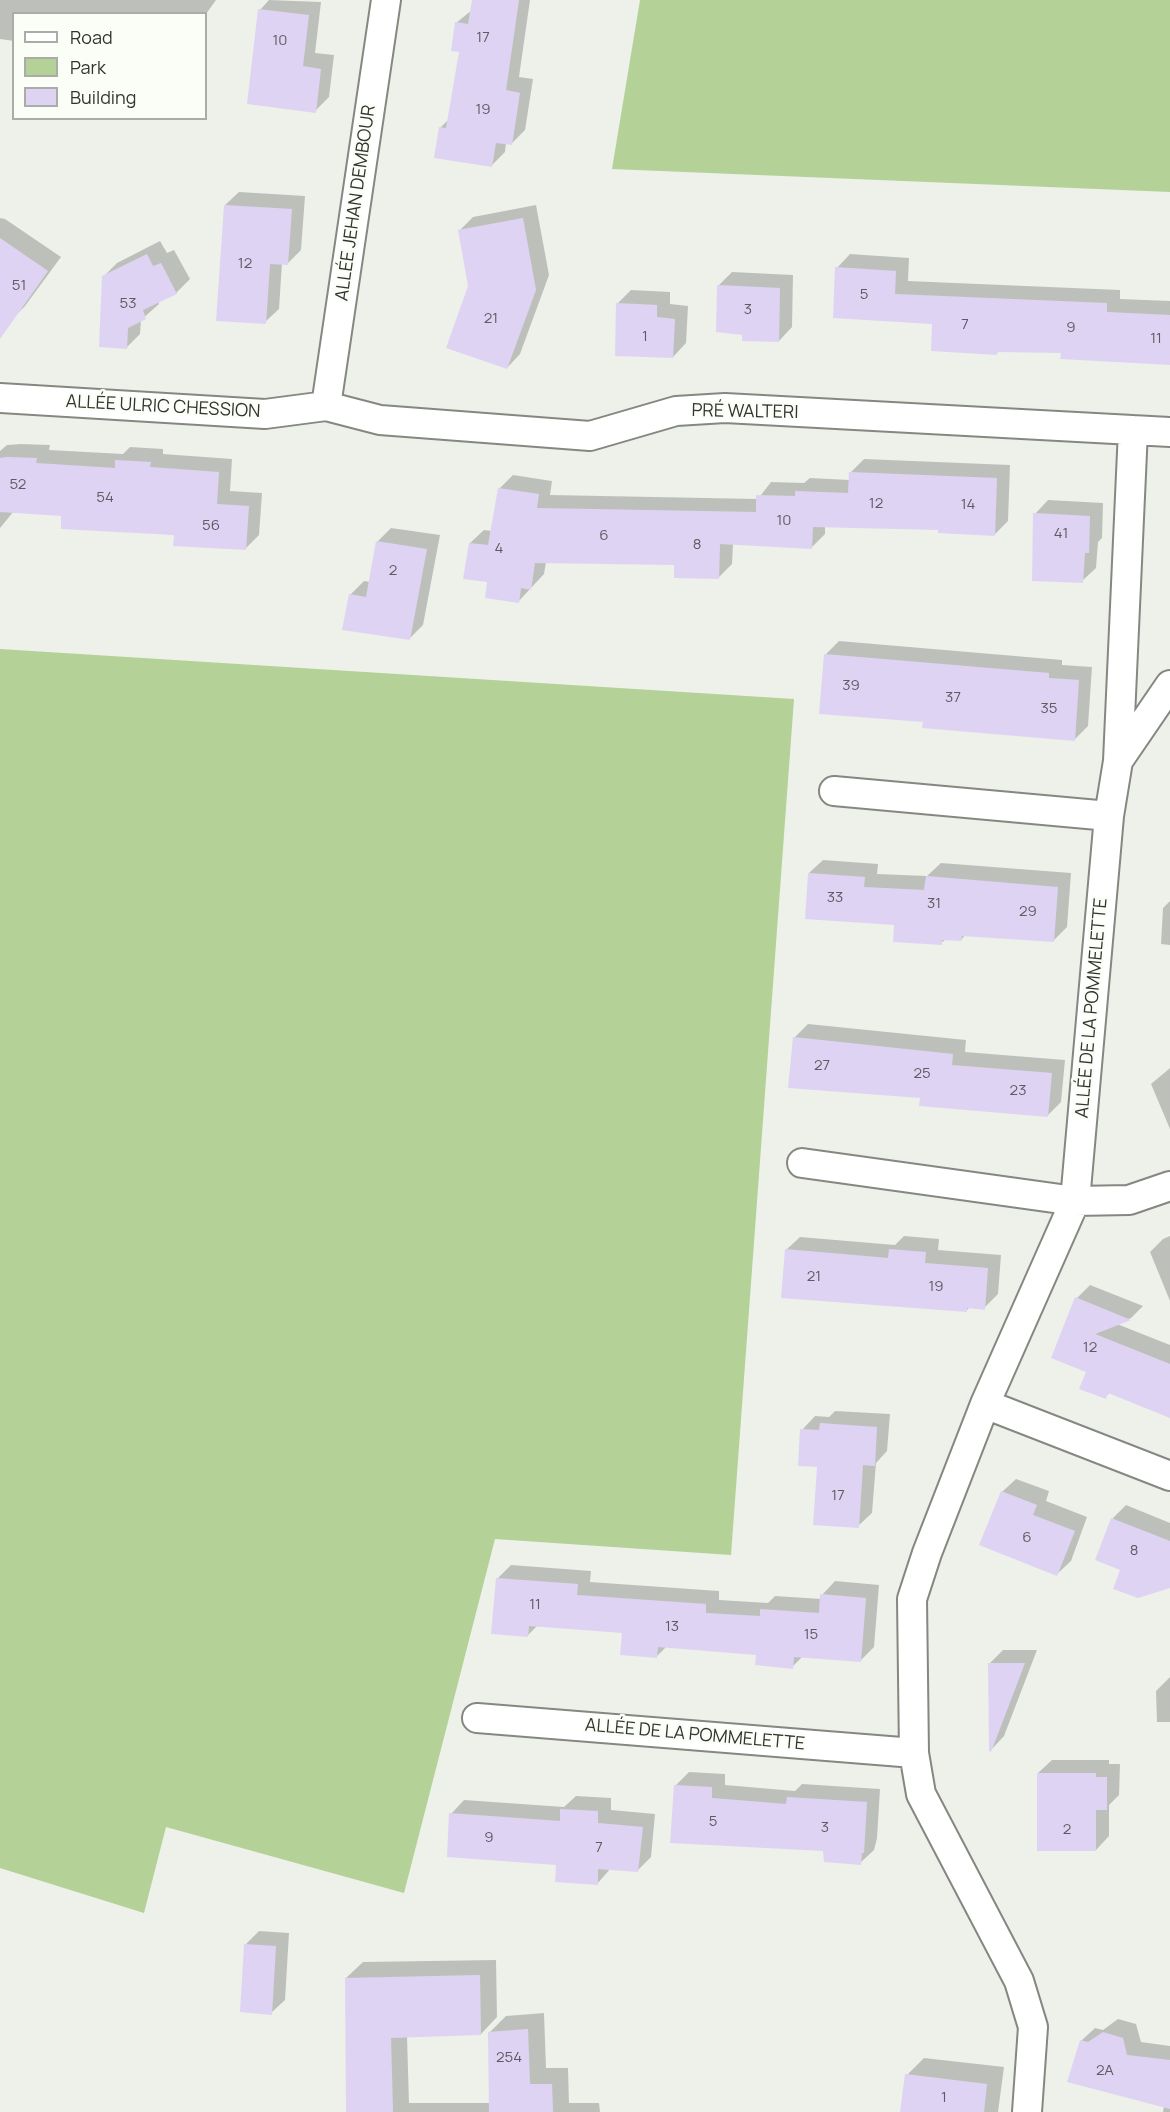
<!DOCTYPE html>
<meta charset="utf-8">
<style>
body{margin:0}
#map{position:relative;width:1170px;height:2112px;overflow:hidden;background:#edf1e9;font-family:Manrope,sans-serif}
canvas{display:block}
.legend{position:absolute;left:12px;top:12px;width:195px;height:108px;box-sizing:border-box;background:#fafef6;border:2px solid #aaada7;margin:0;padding:8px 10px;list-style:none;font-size:18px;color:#323431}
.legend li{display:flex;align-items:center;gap:12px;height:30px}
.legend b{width:30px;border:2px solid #aaada7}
</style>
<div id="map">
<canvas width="1170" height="2112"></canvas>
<ul class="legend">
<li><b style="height:8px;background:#fff"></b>Road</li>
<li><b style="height:16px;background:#b4d198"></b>Park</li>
<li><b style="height:16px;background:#dfd3f4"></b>Building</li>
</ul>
</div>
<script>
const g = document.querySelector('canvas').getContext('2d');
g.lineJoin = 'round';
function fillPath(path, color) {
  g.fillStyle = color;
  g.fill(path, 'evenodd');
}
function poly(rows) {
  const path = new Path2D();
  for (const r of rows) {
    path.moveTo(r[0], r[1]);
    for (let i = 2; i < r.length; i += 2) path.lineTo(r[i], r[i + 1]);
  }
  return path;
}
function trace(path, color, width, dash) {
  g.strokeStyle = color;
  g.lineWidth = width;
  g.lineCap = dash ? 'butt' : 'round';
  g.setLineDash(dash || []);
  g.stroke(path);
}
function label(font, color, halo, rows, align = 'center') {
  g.font = font + ' Manrope,sans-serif';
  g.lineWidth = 5;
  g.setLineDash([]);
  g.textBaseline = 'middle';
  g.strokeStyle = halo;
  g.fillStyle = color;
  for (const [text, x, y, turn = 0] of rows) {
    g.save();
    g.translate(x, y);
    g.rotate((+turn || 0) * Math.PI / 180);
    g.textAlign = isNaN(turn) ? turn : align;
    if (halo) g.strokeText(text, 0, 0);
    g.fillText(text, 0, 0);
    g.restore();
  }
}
fillPath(poly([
 [640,0,1170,0,1170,192,612,169],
 [0,649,794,699,731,1555,495,1539,404,1893,166,1827,144,1913,0,1868]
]), '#b4d198');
fillPath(poly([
 [0,0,216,0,206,14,14,14,14,41,0,39],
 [269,0,321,2,315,53,334,55,329,97,315,111,260,10],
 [473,0,530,0,519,77,533,79,525,130,511,144,506,143,505,152,491,166,440,128,449,119,461,51,456,23,472,10],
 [239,192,305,196,301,250,288,263,282,263,279,309,265,322,225,205],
 [536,205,549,275,520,354,507,368,459,231,473,217],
 [0,218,5,219,61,257,25,306,11,320,0,312],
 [160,241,167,253,174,250,190,279,176,293,158,301,159,304,141,320,140,334,126,348,103,277,117,263],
 [850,254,909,258,908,281,1120,290,1120,299,1170,301,1170,363,1063,352,999,351,997,353,934,323,837,268],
 [732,272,793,275,792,327,779,341,744,333,719,285],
 [631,290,670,292,670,304,688,306,686,343,673,357,617,304],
 [21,444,50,445,49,450,123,454,130,447,163,449,163,454,232,459,230,491,262,493,259,535,245,549,63,514,14,511,0,528,0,451,7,445],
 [864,459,1010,465,1008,521,995,534,940,528,825,525,825,534,811,548,733,544,732,564,719,577,676,564,546,562,544,574,518,602,488,581,470,543,484,530,492,531,499,489,513,475,552,481,550,495,758,499,771,482,804,483,810,478,850,480,850,473],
 [1048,500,1103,503,1102,538,1098,542,1096,568,1082,581,1035,514],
 [391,528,440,535,423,625,410,638,350,595,364,581,370,582,378,541],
 [839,641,1062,660,1062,665,1092,667,1088,726,1074,740,924,721,825,655],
 [823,860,878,864,877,874,927,876,941,863,1071,873,1067,927,1053,941,966,934,961,940,946,939,941,943,895,923,809,873],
 [1170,901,1170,945,1161,944,1163,908],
 [808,1024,966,1040,965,1052,1065,1060,1061,1102,1048,1115,922,1096,794,1038],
 [1170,1068,1170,1129,1151,1084],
 [904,1236,939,1239,938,1250,1001,1255,998,1294,984,1308,970,1307,966,1311,786,1250,800,1237,895,1245],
 [1170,1236,1170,1301,1150,1252,1163,1239],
 [1090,1285,1143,1306,1131,1318,1117,1324,1170,1345,1170,1416,1110,1392,1105,1397,1088,1372,1077,1298],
 [835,1411,890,1414,887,1451,876,1463,872,1513,858,1526,819,1465,802,1430,815,1416,829,1417],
 [1016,1479,1049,1491,1046,1501,1087,1517,1071,1561,1057,1574,1002,1492],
 [1126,1505,1170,1523,1170,1586,1097,1559,1113,1518],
 [511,1565,591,1571,590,1582,719,1591,719,1600,768,1603,775,1596,822,1599,822,1595,835,1581,879,1585,874,1647,860,1661,803,1656,792,1667,758,1653,667,1646,657,1656,623,1631,538,1625,527,1636,498,1578],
 [1003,1650,1037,1650,1004,1736,991,1750,990,1663],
 [1170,1677,1170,1722,1157,1722,1156,1691],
 [1052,1760,1109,1760,1109,1764,1120,1764,1119,1795,1109,1805,1109,1836,1096,1850,1038,1773],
 [689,1772,725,1774,725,1785,795,1791,802,1784,880,1789,877,1838,874,1850,860,1863,675,1786],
 [576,1796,611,1798,611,1810,655,1814,651,1857,638,1870,611,1868,597,1884,451,1814,464,1800,564,1807],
 [259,1931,289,1933,285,2000,271,2013,246,1944],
 [496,1960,497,2017,481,2034,407,2036,409,2103,490,2103,490,2032,506,2016,544,2013,546,2068,568,2068,569,2103,599,2103,600,2112,347,2112,346,1978,363,1962],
 [1118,2019,1136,2024,1141,2042,1170,2046,1170,2112,1163,2112,1164,2106,1081,2041,1095,2028,1103,2030],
 [924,2058,1004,2067,998,2112,901,2112,907,2075]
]), '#0003');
fillPath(poly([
 [472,0,519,0,506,90,520,93,512,145,496,143,492,167,434,158,439,127,446,128,459,52,451,51,455,22,468,24],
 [258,9,309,15,303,66,321,69,316,113,247,104],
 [224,205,292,209,288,265,270,264,266,324,216,321],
 [523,218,536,290,507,369,446,348,468,286,458,230],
 [0,238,48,271,0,339],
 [147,254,153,266,161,263,177,294,143,310,146,319,128,328,127,349,99,347,102,276],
 [835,267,896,271,895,294,1107,303,1107,312,1170,315,1170,365,1060,359,1061,353,997,352,997,355,931,351,932,324,833,318],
 [717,285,780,288,779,342,742,341,742,335,716,332],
 [616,303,657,305,657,317,675,319,673,358,615,356],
 [7,457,37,458,36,463,115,468,115,460,151,462,150,467,219,472,217,504,249,506,246,550,173,546,174,535,61,529,61,516,0,512,0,458],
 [849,472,997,478,995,536,938,533,938,530,813,527,812,549,720,544,719,579,674,578,674,565,535,563,531,590,521,588,519,603,485,598,487,582,463,579,469,543,488,545,498,488,539,494,537,508,756,512,756,495,795,496,795,491,848,493],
 [1033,513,1090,516,1089,553,1085,553,1083,583,1032,581],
 [376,541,427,549,410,640,342,630,349,594,366,597],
 [824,654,1049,673,1049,678,1079,680,1075,741,922,728,923,722,819,714],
 [808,873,865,877,864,887,924,890,926,876,1058,887,1054,942,962,936,961,941,942,940,942,945,893,942,894,925,805,919],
 [793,1037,953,1054,952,1065,1052,1073,1048,1117,919,1106,920,1098,788,1088],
 [785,1249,888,1258,889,1249,926,1252,925,1263,988,1268,985,1310,967,1308,967,1312,781,1298],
 [1075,1297,1131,1320,1095,1334,1170,1364,1170,1418,1108,1393,1106,1399,1079,1389,1086,1372,1051,1358],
 [820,1423,877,1427,875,1466,863,1465,859,1528,813,1525,817,1467,798,1466,800,1429,819,1430],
 [1001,1491,1037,1505,1033,1515,1075,1531,1057,1576,979,1545],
 [1111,1518,1170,1541,1170,1588,1138,1598,1113,1589,1120,1570,1095,1560],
 [496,1578,578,1584,577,1595,706,1604,706,1613,760,1616,760,1609,819,1613,820,1594,866,1598,861,1662,794,1657,793,1669,755,1665,756,1655,658,1647,657,1658,620,1655,622,1633,529,1626,528,1637,491,1634],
 [988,1663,1025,1663,991,1752,989,1751],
 [1037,1773,1096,1773,1096,1777,1107,1777,1107,1810,1096,1810,1096,1851,1037,1851],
 [674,1785,712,1787,712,1798,786,1804,787,1797,867,1802,864,1853,862,1853,861,1865,824,1862,823,1851,670,1843],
 [560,1809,598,1811,598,1823,643,1827,638,1872,598,1869,598,1885,555,1882,556,1865,447,1857,449,1813,560,1821],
 [244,1944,276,1946,272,2015,240,2012],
 [480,1975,481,2035,391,2038,393,2112,346,2112,345,1978],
 [528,2029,530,2084,552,2084,553,2112,489,2112,488,2032],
 [1103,2032,1123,2038,1127,2055,1170,2060,1170,2109,1067,2082,1080,2040,1088,2042],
 [905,2074,987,2084,984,2112,900,2112]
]), '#dfd3f4');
const minor = poly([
 [0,398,265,414,326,406,380,420,590,436,676,411,725,408,1170,432],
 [326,406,386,0],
 [1118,761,1170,685],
 [834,791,1109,816],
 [802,1163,1075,1201,1129,1200,1170,1186],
 [985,1404,1170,1476],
 [477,1718,914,1753],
 [1027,2112,1033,2027,1019,1981,921,1794,914,1753,912,1599,927,1553,985,1404,1075,1201,1109,816,1118,761,1133,430]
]);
trace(minor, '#848880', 32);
trace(minor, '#fff', 28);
label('15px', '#5d5c62', null, [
 ["17",483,38],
 ["10",280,41],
 ["19",483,110],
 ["12",245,264],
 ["51",19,286],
 ["5",864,295],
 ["53",128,304],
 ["3",748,310],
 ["21",491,319],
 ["7",965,325],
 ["9",1071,328],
 ["1",645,337],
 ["11",1156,339],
 ["52",18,485],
 ["54",105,498],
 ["12",876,504],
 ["14",968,505],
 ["10",784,521],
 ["56",211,526],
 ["41",1061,534],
 ["6",604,536],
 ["8",697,545],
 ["4",499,549],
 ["2",393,571],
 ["39",851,686],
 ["37",953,698],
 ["35",1049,709],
 ["33",835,898],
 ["31",934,904],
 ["29",1028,912],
 ["27",822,1066],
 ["25",922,1074],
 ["23",1018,1091],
 ["21",814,1277],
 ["19",936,1287],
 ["12",1090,1348],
 ["17",838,1496],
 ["6",1027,1538],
 ["8",1134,1551],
 ["11",535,1605],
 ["13",672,1627],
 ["15",811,1635],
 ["5",713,1822],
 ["3",825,1828],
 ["2",1067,1830],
 ["9",489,1838],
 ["7",599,1848],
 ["254",509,2058],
 ["2A",1105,2071],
 ["1",944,2098]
]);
label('18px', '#323431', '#fafef6', [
 ["ALLÉE JEHAN DEMBOUR",356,203,-82],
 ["ALLÉE ULRIC CHESSION",163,407,3],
 ["PRÉ WALTERI",745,412,1],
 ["ALLÉE DE LA POMMELETTE",1092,1008,-85],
 ["ALLÉE DE LA POMMELETTE",695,1735,5]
]);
</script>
